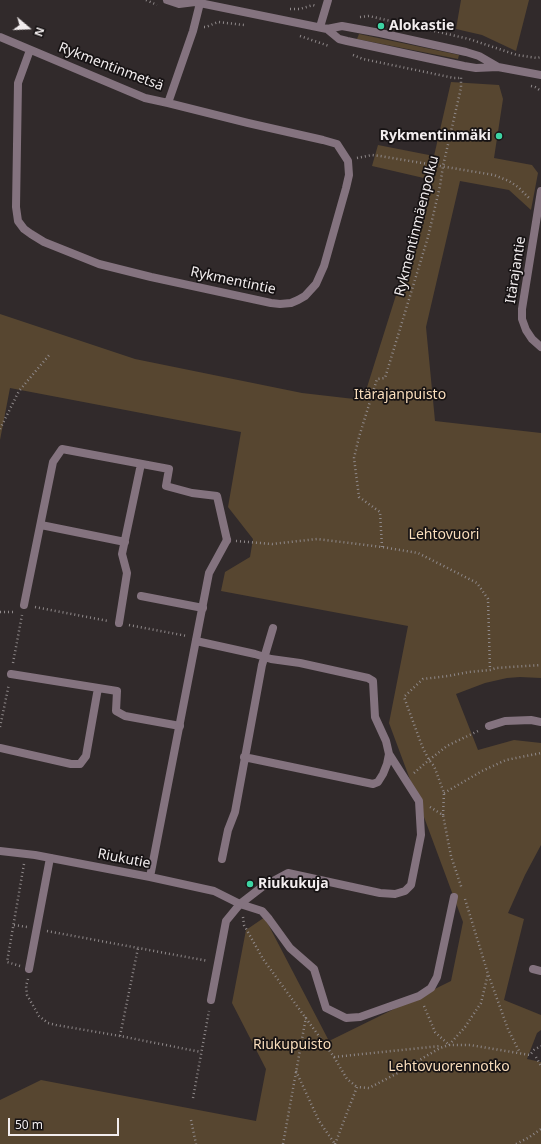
<!DOCTYPE html>
<meta charset="utf-8">
<style>
body{margin:0}
#map{position:relative;width:541px;height:1144px;overflow:hidden;background:#312a2b;font-family:"Noto Sans",sans-serif}
canvas{display:block}
.north{position:absolute;left:8px;top:8px;width:40px;height:40px;-webkit-text-stroke:3px #171314;paint-order:stroke;rotate:109deg;font-size:11px;font-weight:700;line-height:16px;text-align:center;color:#f2edee}
.north::after{content:'';display:block;margin:auto;width:14px;height:18px;background:#f2edee;clip-path:polygon(50% 0,100% 100%,50% 72%,0 100%)}
.scale{position:absolute;left:8px;top:1118px;width:111px;height:18px;box-sizing:border-box;border:2px solid #f2edee;border-top:0;padding-left:5px;font-size:12px;line-height:14px;white-space:nowrap;color:#f2edee;-webkit-text-stroke:3px #171314;paint-order:stroke}
</style>
<div id="map">
<canvas width="541" height="1144"></canvas>
<div class="north">N</div>
<div class="scale">50 m</div>
</div>
<script>
const g = document.querySelector('canvas').getContext('2d');
g.lineJoin = 'round';
function fillPath(path, color) {
  g.fillStyle = color;
  g.fill(path, 'evenodd');
}
function poly(rows) {
  const path = new Path2D();
  for (const r of rows) {
    path.moveTo(r[0], r[1]);
    for (let i = 2; i < r.length; i += 2) path.lineTo(r[i], r[i + 1]);
  }
  return path;
}
function trace(path, color, width, dash) {
  g.strokeStyle = color;
  g.lineWidth = width;
  g.lineCap = dash ? 'butt' : 'round';
  g.setLineDash(dash || []);
  g.stroke(path);
}
function label(font, color, halo, rows, align = 'center') {
  g.font = font + ' "Noto Sans",sans-serif';
  g.lineWidth = 3.5;
  g.setLineDash([]);
  g.textBaseline = 'middle';
  g.strokeStyle = halo;
  g.fillStyle = color;
  for (const [text, x, y, turn = 0] of rows) {
    g.save();
    g.translate(x, y);
    g.rotate((+turn || 0) * Math.PI / 180);
    g.textAlign = isNaN(turn) ? turn : align;
    if (halo) g.strokeText(text, 0, 0);
    g.fillText(text, 0, 0);
    g.restore();
  }
}
fillPath(poly([
 [461,0,529,0,516,51,482,35,456,29],
 [359,34,459,55,458,59,357,39],
 [451,82,499,85,503,99,494,158,532,165,538,173,531,210,509,190,460,181,426,327,435,421,541,433,541,678,520,677,507,678,485,683,456,694,478,750,514,740,541,743,541,845,525,875,508,913,524,919,504,1000,541,1015,541,1030,537,1033,527,1059,541,1062,541,1144,0,1144,0,1100,41,1080,256,1121,266,1069,232,1003,246,930,265,917,268,924,329,1041,451,981,463,922,389,723,408,626,221,591,225,572,250,557,253,539,228,507,241,432,10,388,0,440,0,314,135,359,302,393,363,400,419,222,428,179,372,166,378,145,434,156]
]), '#574630');
trace(poly([
 [146,0,157,5],
 [290,9,300,9,313,5,316,6],
 [360,17,369,16,469,39,517,55,537,58,541,57],
 [204,27,206,27,218,22,244,25],
 [300,36,329,46],
 [353,55,363,59,454,78,459,78],
 [531,86,535,87,541,91],
 [357,158,372,155,380,156,494,175,509,181,518,187,529,198],
 [0,429,19,391,50,354],
 [236,541,272,544,317,539,382,547,418,553,477,583,488,599,490,670],
 [382,547,380,512,359,497,354,458,359,437,377,379,385,378,428,237,440,186,443,166,461,88,461,77],
 [35,607,108,621],
 [0,612,16,612],
 [129,625,187,636],
 [13,663,22,615],
 [0,727,9,684],
 [414,773,429,760,447,746,480,730],
 [444,793,482,771,506,760,541,753],
 [430,807,443,815,451,856,462,889],
 [443,815,444,793,434,766,429,760,422,746,404,697,423,679,448,676,469,672,490,670,496,668,541,665],
 [465,899,488,974,508,1029,520,1053],
 [243,917,244,925,263,959,334,1057,347,1079,357,1087],
 [14,925,27,927],
 [47,931,208,961],
 [20,966,7,962,24,864],
 [28,979,26,986,27,995,39,1016,48,1023,56,1025,120,1036,201,1052],
 [424,1006,435,1032,449,1045],
 [120,1036,138,948],
 [449,1045,465,1027,481,1003,488,974],
 [334,1057,440,1046],
 [536,1057,541,1066],
 [296,1071,319,1121,335,1144],
 [193,1098,209,1011],
 [191,1120,196,1144],
 [283,1144,306,1017],
 [335,1144,357,1087,369,1088,394,1075,440,1048,449,1045,470,1045,530,1055,534,1050,541,1046],
 [516,1144,528,1138,541,1129]
]), '#8f898a', 2.5, [1, 3]);
trace(poly([
 [41,525,125,542],
 [141,596,203,608],
 [24,605,53,462,62,449,169,469,166,486,192,493,217,496,227,540],
 [119,623,127,573,122,554,141,464],
 [196,641,255,654,271,659,300,663,368,678,373,681,375,717,386,741,389,754,387,764,383,774,378,782,373,784,244,757],
 [11,674,117,691,116,711,125,716,180,726],
 [489,726,505,721,531,720,541,722],
 [0,748,71,764,80,764,86,756,98,688],
 [222,859,228,830,235,812,262,665,273,628],
 [240,904,262,911,269,919,290,948,314,969,326,1008,346,1018,360,1017,419,996,431,988,437,977,454,897],
 [29,969,50,858],
 [533,969,541,971],
 [211,1000,226,921,240,904,262,887,288,873,380,893,395,894,405,891,411,885,421,835,419,801,389,754]
]), '#84737f', 8);
trace(poly([
 [320,27,328,0],
 [0,37,145,98,168,103],
 [30,50,18,83,16,207,18,221,24,229,31,234,44,242,99,264,151,277,271,303,280,304,291,303,298,300,305,296,316,284,324,266,346,188,349,175,348,161,337,144,323,140,248,123,168,103,193,31,200,3],
 [541,191,522,309,522,319,526,330,532,339,541,347],
 [0,851,35,855,150,877,214,891,240,904],
 [150,877,209,573,227,540]
]), '#84737f', 8);
trace(poly([
 [167,0,179,4,195,2,327,29,342,26,380,33,466,52,479,56,498,67],
 [327,29,339,39,347,41,464,66,476,68,498,67,541,75]
]), '#84737f', 8);
for (const [x, y, r, color] of [
 [381,26,4,"#3dd4a3"],
 [499,136,4,"#3dd4a3"],
 [250,884,4,"#3dd4a3"]
]) {
  const dot = new Path2D();
  dot.arc(x, y, r, 0, 2 * Math.PI);
  g.fillStyle = color;
  g.fill(dot);
  trace(dot, '#171314', 1.5);
}
label('bold 14px', '#f2edee', '#171314', [
 ["Alokastie",389,26],
 ["Rykmentinmäki",491,136,"right"],
 ["Riukukuja",258,884]
], 'left');
label('14px', '#f2edee', '#171314', [
 ["Rykmentinmetsä",111,67,21],
 ["Rykmentinmäenpolku",417,226,-76],
 ["Itärajantie",516,270,-81],
 ["Rykmentintie",233,281,12],
 ["Riukutie",124,859,11]
]);
label('14px', '#fadebd', '#171314', [
 ["Itärajanpuisto",400,395],
 ["Lehtovuori",444,535],
 ["Riukupuisto",292,1045],
 ["Lehtovuorennotko",449,1067]
]);
</script>
